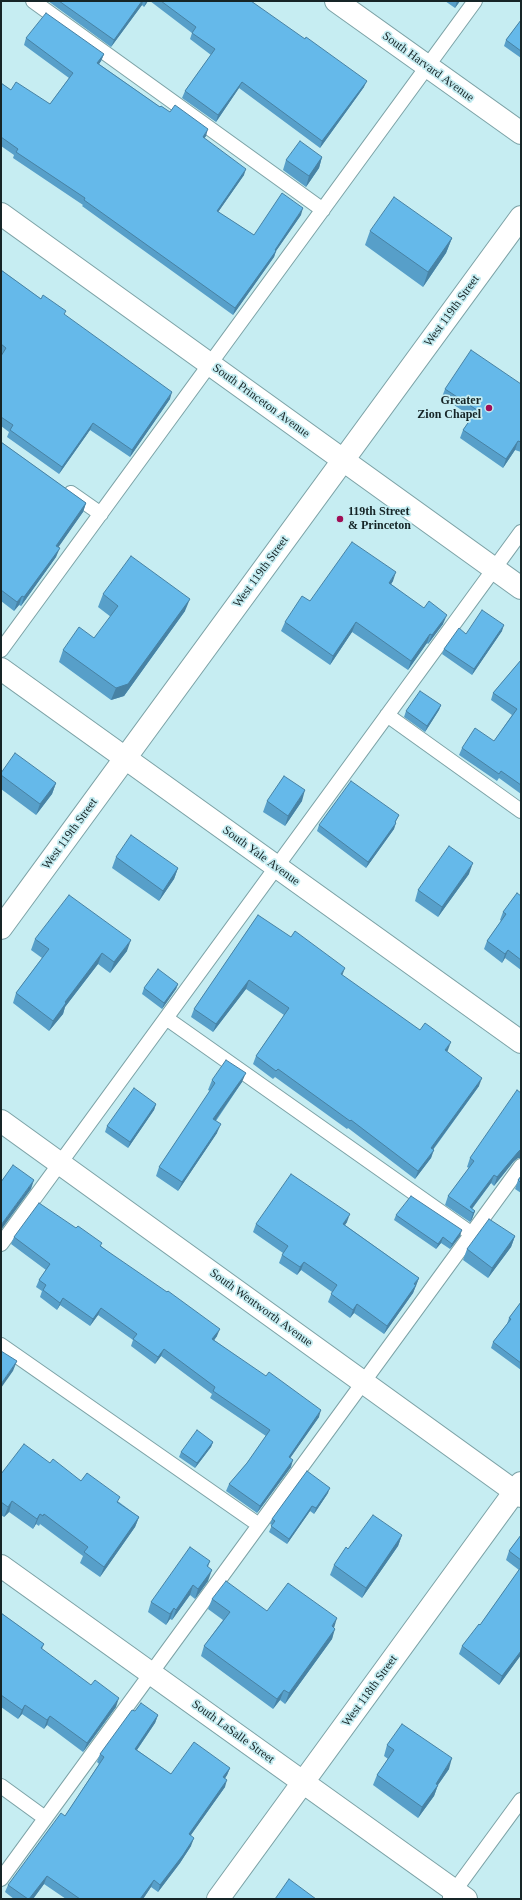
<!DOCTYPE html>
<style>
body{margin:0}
#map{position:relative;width:522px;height:1900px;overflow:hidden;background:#c6edf2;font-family:"Times New Roman",serif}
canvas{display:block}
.frame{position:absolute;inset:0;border:2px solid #162527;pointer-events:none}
</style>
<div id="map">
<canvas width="522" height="1900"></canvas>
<div class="frame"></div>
</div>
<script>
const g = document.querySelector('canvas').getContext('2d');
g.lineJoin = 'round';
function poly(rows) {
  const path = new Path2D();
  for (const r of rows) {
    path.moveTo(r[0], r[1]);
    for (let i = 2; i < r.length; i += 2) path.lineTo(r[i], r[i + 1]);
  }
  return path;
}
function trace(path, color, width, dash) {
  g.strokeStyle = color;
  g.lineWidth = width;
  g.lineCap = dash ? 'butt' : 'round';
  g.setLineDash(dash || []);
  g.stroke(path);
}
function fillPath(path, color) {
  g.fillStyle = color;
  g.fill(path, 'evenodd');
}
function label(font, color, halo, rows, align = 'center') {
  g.font = font + ' "Times New Roman",serif';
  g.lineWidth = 3.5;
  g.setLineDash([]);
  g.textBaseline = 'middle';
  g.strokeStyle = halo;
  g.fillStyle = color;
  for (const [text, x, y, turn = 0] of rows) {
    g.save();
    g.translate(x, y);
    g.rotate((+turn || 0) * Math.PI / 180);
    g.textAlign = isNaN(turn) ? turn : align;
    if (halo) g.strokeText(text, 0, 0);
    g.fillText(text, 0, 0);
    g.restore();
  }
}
const lane = poly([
 [33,1,323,210],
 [71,493,101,514],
 [1,650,475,1],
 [387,715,521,811],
 [166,1018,472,1234],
 [1,1244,521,532],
 [1,1345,259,1525],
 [1,1786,45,1818],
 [1,1879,521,1166],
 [450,1897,521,1800]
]);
const street = poly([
 [336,1,521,133],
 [1,214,521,588],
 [1,669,521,1042],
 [1,1566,466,1899],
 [218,1899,521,1483]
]);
const secondary = poly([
 [1,928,521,217],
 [1,1121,521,1496]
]);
trace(lane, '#7ca2a6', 16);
trace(street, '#7ca2a6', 24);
trace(secondary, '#7ca2a6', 24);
trace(lane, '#fff', 14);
trace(street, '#fff', 22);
trace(secondary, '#fff', 22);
fillPath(poly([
 [48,1,148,1,144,7,142,5,111,47],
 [150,1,251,1,364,87,320,148,239,88,216,122,182,98,185,91,211,55,190,39,192,33],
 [445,1,460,1,455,8],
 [521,20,521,58,504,46,506,40],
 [26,38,104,54,101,61,99,64,160,107,170,112,206,136,204,138,244,175,218,212,254,235,301,215,276,251,274,257,233,315,82,206,83,205,13,158,14,155,1,146,1,83,11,90,50,104,69,78,24,45],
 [322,157,319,168,306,187,283,170,286,160],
 [370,231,452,238,446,253,423,287,365,245],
 [1,270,41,299,64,315,170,399,130,457,90,430,59,474,7,437,9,432,1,426,1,356,2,354,1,353],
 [521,384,521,452,515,450,503,468,460,438,463,430,472,417,442,397,445,389],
 [1,442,86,503,83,512,58,547,56,557,21,606,19,605,14,611,1,601],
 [393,581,391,584,443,624,428,644,427,643,408,670,352,632,330,665,281,631,285,622,310,601],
 [103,594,185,611,124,696,111,700,59,662,63,650,94,638,111,617,98,607],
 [502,631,472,675,442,654,444,649,466,634],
 [521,660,521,794,499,778,497,781,459,755,462,748,494,741,512,715,491,700,493,693],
 [441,705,439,710,425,732,404,717,406,711],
 [1,773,56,783,52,794,36,815,1,789],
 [267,801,302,801,285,826,263,812],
 [399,815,395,823,394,829,366,868,317,831,319,825],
 [116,857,178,868,174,879,159,901,112,868],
 [469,874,438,917,415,901,418,890],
 [521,896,521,970,505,958,502,963,484,949,487,941,501,921,500,920,503,912],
 [258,915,343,976,448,1050,447,1052,479,1086,433,1150,431,1158,415,1179,348,1128,347,1129,275,1077,273,1079,253,1064,256,1056,284,1015,246,989,213,1032,191,1017,194,1009],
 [35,939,127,951,110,973,98,964,65,1007,63,1014,49,1031,13,1003,16,993,42,958,31,950],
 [178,984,176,989,162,1009,142,994,144,988],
 [212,1080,242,1082,216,1121,217,1133,178,1191,156,1176,159,1167,210,1091,208,1090],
 [521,1093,521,1158,518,1158,514,1161,494,1186,491,1183,472,1209,475,1211,472,1219,470,1222,445,1205,448,1196,469,1168,467,1167,470,1158],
 [156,1104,154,1110,128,1148,105,1132,107,1126],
 [521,1176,521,1193,515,1189,518,1180],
 [396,1215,460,1236,450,1249,441,1243,436,1249,394,1220],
 [347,1222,345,1225,419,1278,413,1293,384,1334,354,1313,350,1318,328,1302,332,1292,301,1270,297,1275,279,1263,282,1255,283,1253,253,1232,256,1224],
 [515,1236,511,1247,488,1278,463,1260,467,1249],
 [14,1237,101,1246,217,1336,214,1340,319,1417,290,1458,291,1467,257,1513,226,1491,229,1484,247,1463,266,1436,210,1398,212,1394,161,1356,155,1364,131,1346,133,1340,98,1315,90,1326,60,1305,57,1310,40,1297,42,1291,36,1287,39,1280,46,1270,11,1244],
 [521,1302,521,1370,491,1348,493,1342,507,1324,509,1318],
 [213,1442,211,1447,195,1468,179,1457,181,1452],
 [50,1463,119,1502,139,1517,135,1527,100,1577,80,1563,83,1556,40,1524,39,1526,36,1524,33,1529,9,1512,4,1517,1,1515,1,1474],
 [328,1493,314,1514,310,1511,287,1544,269,1532,272,1525,270,1524,272,1519],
 [402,1535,398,1546,362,1598,330,1575,334,1565,348,1549],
 [521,1535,521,1655,499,1685,459,1654,462,1646,480,1625,519,1570,506,1560,509,1551],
 [210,1561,208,1567,208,1581,195,1599,190,1595,172,1620,170,1619,166,1625,148,1612,151,1602],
 [212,1599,267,1611,334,1628,332,1639,285,1704,280,1700,273,1709,201,1656,204,1646,223,1620,208,1609],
 [1,1613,44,1644,42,1649,116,1707,83,1752,47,1725,44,1729,22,1714,18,1719,1,1707],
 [135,1711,158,1715,155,1723,137,1750,171,1774,230,1768,227,1775,225,1778,225,1787,190,1836,191,1846,180,1863,158,1892,151,1887,143,1899,66,1899,44,1884,33,1899,14,1899,5,1892,8,1885,65,1816,99,1764,97,1762,100,1754],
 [387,1745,449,1769,438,1785,434,1796,418,1818,373,1785,377,1775,388,1759,384,1756]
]), '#579fc9');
fillPath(poly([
 [142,1,143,1,142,5,111,47,114,40],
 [146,1,148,1,144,7],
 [457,1,460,1,455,8],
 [104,54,101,61,95,70,97,63],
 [367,81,364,87,320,148,322,141],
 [242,82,239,88,216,122,218,115],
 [208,129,206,136,200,144,203,137],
 [322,157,319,168,306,187,309,176],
 [246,169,244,175,214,218,217,211],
 [303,208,301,215,276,251,274,257,233,315,235,308],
 [452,238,446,253,423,287,428,272],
 [172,392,170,399,130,457,132,450],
 [93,423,90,430,59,474,62,467],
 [518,441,515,450,503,468,506,459],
 [86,503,83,512,53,555,56,546],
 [60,548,56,557,21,606,24,597],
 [396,572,393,581,386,592,389,583],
 [22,596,19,605,14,611,17,602],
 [190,599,185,611,124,696,111,700,116,688],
 [447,615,443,624,428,644,432,635],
 [356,622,352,632,330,665,333,656],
 [504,625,502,631,472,675,474,669],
 [430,634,427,643,408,670,411,661],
 [441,705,439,710,425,732,427,726],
 [56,783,52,794,36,815,40,804],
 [305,790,302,801,285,826,288,816],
 [396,823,394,829,366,868,368,862],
 [473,863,469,874,438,917,442,907],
 [178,868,174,879,159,901,163,891],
 [131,940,127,951,110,973,114,962],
 [508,950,505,958,502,963,505,954],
 [102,953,98,964,65,1007,63,1014,49,1031,53,1021,65,1002],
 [345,968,342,976,341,974],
 [249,980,246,989,213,1032,216,1024],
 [178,984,176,989,162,1009,164,1003],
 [451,1042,448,1050,442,1058,445,1050],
 [246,1073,242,1082,210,1128,213,1119],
 [482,1078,479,1086,428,1156,431,1148],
 [156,1104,154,1110,128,1148,130,1142],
 [221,1124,217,1133,178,1191,182,1182],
 [521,1149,521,1158,518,1158,514,1161,494,1186,497,1177,518,1152],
 [434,1150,431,1158,415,1179,418,1171],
 [494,1175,491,1183,470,1211,470,1207],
 [34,1180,31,1189,1,1230,1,1225],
 [475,1211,472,1219,470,1222,473,1213],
 [350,1214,347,1222,340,1232,343,1224],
 [462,1230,460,1236,450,1249,452,1244],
 [515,1236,511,1247,488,1278,492,1268],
 [443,1237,441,1243,436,1249,438,1244],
 [304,1262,301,1270,297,1275,300,1267],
 [419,1278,413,1293,384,1334,387,1326],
 [63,1298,60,1305,57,1310,60,1303],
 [357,1304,354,1313,350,1318,353,1310],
 [101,1308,98,1315,90,1326,93,1319],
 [220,1329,217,1336,210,1346,212,1339],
 [164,1349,161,1356,155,1364,158,1357],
 [17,1361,13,1371,1,1388,1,1384],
 [321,1410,319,1417,286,1464,289,1457],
 [213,1442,211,1447,195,1468,197,1463],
 [293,1460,291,1467,257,1513,260,1506],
 [330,1488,328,1493,314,1514,316,1508],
 [12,1501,9,1512,4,1517,8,1507],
 [312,1506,310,1511,287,1544,289,1539],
 [40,1514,36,1524,33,1529,37,1519],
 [139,1517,135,1527,100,1577,104,1567],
 [402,1535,398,1546,362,1598,366,1588],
 [212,1570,208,1581,195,1599,198,1589],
 [193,1585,190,1595,172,1620,176,1610],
 [174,1608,170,1619,166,1625,170,1614],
 [337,1618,334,1628,332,1626],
 [335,1629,332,1639,285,1704,289,1693],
 [521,1651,521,1655,499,1685,502,1676],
 [284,1690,280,1700,273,1709,277,1699],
 [119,1698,116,1707,83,1752,87,1743],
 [25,1705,22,1714,18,1719,22,1710],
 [158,1715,155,1723,132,1757,135,1749],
 [50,1716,47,1725,44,1729,47,1720],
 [452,1758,449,1769,433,1792,438,1785,434,1796,418,1818,422,1807,436,1784],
 [230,1768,227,1775,221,1785,223,1777],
 [227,1780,225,1787,186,1842,189,1834],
 [194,1838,191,1846,180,1863,158,1892,160,1885],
 [47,1876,44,1884,33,1899,29,1899],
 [154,1880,151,1887,143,1899,140,1899]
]), '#4782a4');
const building = poly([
 [59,1,142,1,114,40,59,1],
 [161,1,251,1,305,39,306,37,367,81,322,141,242,82,218,115,185,91,215,49,192,33,196,27,161,1],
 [46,13,104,54,97,63,160,107,161,106,170,112,175,105,208,129,203,137,246,169,217,211,254,235,282,193,303,208,275,250,276,251,235,308,84,200,85,198,16,152,18,149,1,137,1,83,11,90,16,82,50,104,73,73,26,38,46,13],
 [521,20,521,51,506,40,521,20],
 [300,141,322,157,309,176,286,160,300,141],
 [394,197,452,238,428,272,370,231,394,197],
 [1,270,41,299,43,295,66,311,64,314,172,392,132,450,93,423,62,467,10,430,13,425,1,417,1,356,6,348,1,344,1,270],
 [471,350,521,384,521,442,518,441,506,459,463,430,477,410,445,389,471,350],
 [1,442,86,503,56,546,60,548,24,597,22,596,17,602,1,590,1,442],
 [352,542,396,572,389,583,424,608,429,601,447,615,432,635,430,634,411,661,356,622,333,656,285,622,302,596,310,601,352,542],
 [131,556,190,599,128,684,116,688,63,650,79,627,94,638,118,606,103,594,131,556],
 [482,610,504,625,474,669,444,649,459,628,466,634,482,610],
 [521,660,521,785,501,771,499,774,462,748,475,728,494,741,517,709,493,693,521,660],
 [420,691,441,705,427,726,406,711,420,691],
 [15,753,56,783,40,804,1,775,1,773,15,753],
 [284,776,305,790,288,816,267,801,284,776],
 [351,781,399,815,395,822,396,823,368,862,319,825,351,781],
 [131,835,178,868,163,891,116,857,131,835],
 [449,846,473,863,442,907,418,890,449,846],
 [517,893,521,896,521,960,508,950,505,954,487,941,506,914,503,912,517,893],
 [69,895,131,940,114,962,102,953,65,1002,66,1003,53,1021,16,993,49,949,35,939,69,895],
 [258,915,291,937,295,931,345,968,341,974,420,1030,425,1023,451,1042,445,1050,482,1078,431,1148,434,1150,418,1171,351,1120,350,1121,278,1069,276,1071,256,1056,289,1008,249,980,216,1024,194,1009,258,915],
 [158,969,178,984,164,1003,144,988,158,969],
 [226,1060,246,1073,213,1119,221,1124,182,1182,159,1167,215,1083,212,1080,226,1060],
 [134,1088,156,1104,130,1142,107,1126,134,1088],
 [517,1090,521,1093,521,1149,518,1152,497,1177,494,1175,470,1207,475,1211,473,1213,448,1196,474,1161,470,1158,517,1090],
 [13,1165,34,1180,1,1225,1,1182,13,1165],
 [291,1174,350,1214,343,1224,419,1278,414,1284,416,1285,387,1326,357,1304,353,1310,331,1294,337,1285,304,1262,300,1267,282,1255,288,1246,256,1224,291,1174],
 [521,1176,521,1183,518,1180,521,1176],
 [411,1196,462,1230,452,1244,443,1237,438,1244,396,1215,411,1196],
 [39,1203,76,1228,78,1226,102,1243,100,1246,167,1292,168,1291,220,1329,212,1339,266,1376,269,1372,321,1410,289,1457,293,1460,260,1506,229,1484,247,1463,270,1430,213,1391,215,1387,164,1349,158,1357,133,1339,137,1334,101,1308,93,1319,63,1298,60,1303,43,1290,46,1285,39,1280,50,1264,14,1237,39,1203],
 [489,1219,515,1236,492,1268,467,1249,489,1219],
 [521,1302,521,1363,493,1342,511,1319,509,1318,521,1302],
 [1,1351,17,1361,1,1384,1,1351],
 [197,1430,213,1442,197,1463,181,1452,197,1430],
 [24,1444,50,1463,53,1459,81,1481,87,1473,120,1497,117,1502,139,1517,104,1567,84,1552,88,1547,44,1514,43,1516,40,1514,37,1519,12,1501,8,1507,1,1502,1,1474,24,1444],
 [307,1471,330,1488,316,1508,312,1506,289,1539,271,1526,275,1521,272,1519,307,1471],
 [373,1515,402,1535,366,1588,334,1565,346,1547,348,1549,373,1515],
 [521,1535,521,1560,509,1551,521,1535],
 [190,1547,210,1561,207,1566,212,1570,198,1589,193,1585,176,1610,174,1608,170,1614,151,1602,190,1547],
 [521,1567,521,1651,502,1676,462,1646,479,1624,480,1625,521,1567],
 [226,1581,267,1611,288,1583,337,1618,332,1626,335,1629,289,1693,284,1690,277,1699,204,1646,230,1612,212,1599,226,1581],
 [1,1613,44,1644,41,1648,91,1685,95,1680,119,1698,87,1743,50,1716,47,1720,25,1705,22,1710,1,1695,1,1613],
 [141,1703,158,1715,135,1749,171,1774,194,1742,230,1768,223,1777,227,1780,189,1834,194,1838,183,1855,160,1885,154,1880,140,1899,80,1899,47,1876,29,1899,28,1899,8,1885,61,1813,65,1816,104,1757,100,1754,132,1710,135,1711,141,1703],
 [402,1724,452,1758,436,1784,438,1785,422,1807,377,1775,394,1750,387,1745,402,1724],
 [289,1879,316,1899,275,1899,289,1879]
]);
fillPath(building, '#65b9ea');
trace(building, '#4782a4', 1);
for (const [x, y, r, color] of [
 [489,408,4,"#a00d55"],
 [340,519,4,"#a00d55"]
]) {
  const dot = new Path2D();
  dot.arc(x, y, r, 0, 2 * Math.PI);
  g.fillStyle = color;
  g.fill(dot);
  trace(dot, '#c6edf2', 1.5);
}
label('12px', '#162527', '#c6edf2', [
 ["South Harvard Avenue",428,67,36],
 ["West 119th Street",452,311,-54],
 ["South Princeton Avenue",261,401,36],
 ["West 119th Street",261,572,-54],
 ["West 119th Street",70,834,-54],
 ["South Yale Avenue",261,856,36],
 ["South Wentworth Avenue",261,1308,36],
 ["West 118th Street",370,1691,-54],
 ["South LaSalle Street",233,1732,36]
]);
label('bold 12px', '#162527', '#c6edf2', [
 ["Greater",481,401],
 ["Zion Chapel",481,415],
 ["119th Street",348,512,"left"],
 ["& Princeton",348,526,"left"]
], 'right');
</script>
